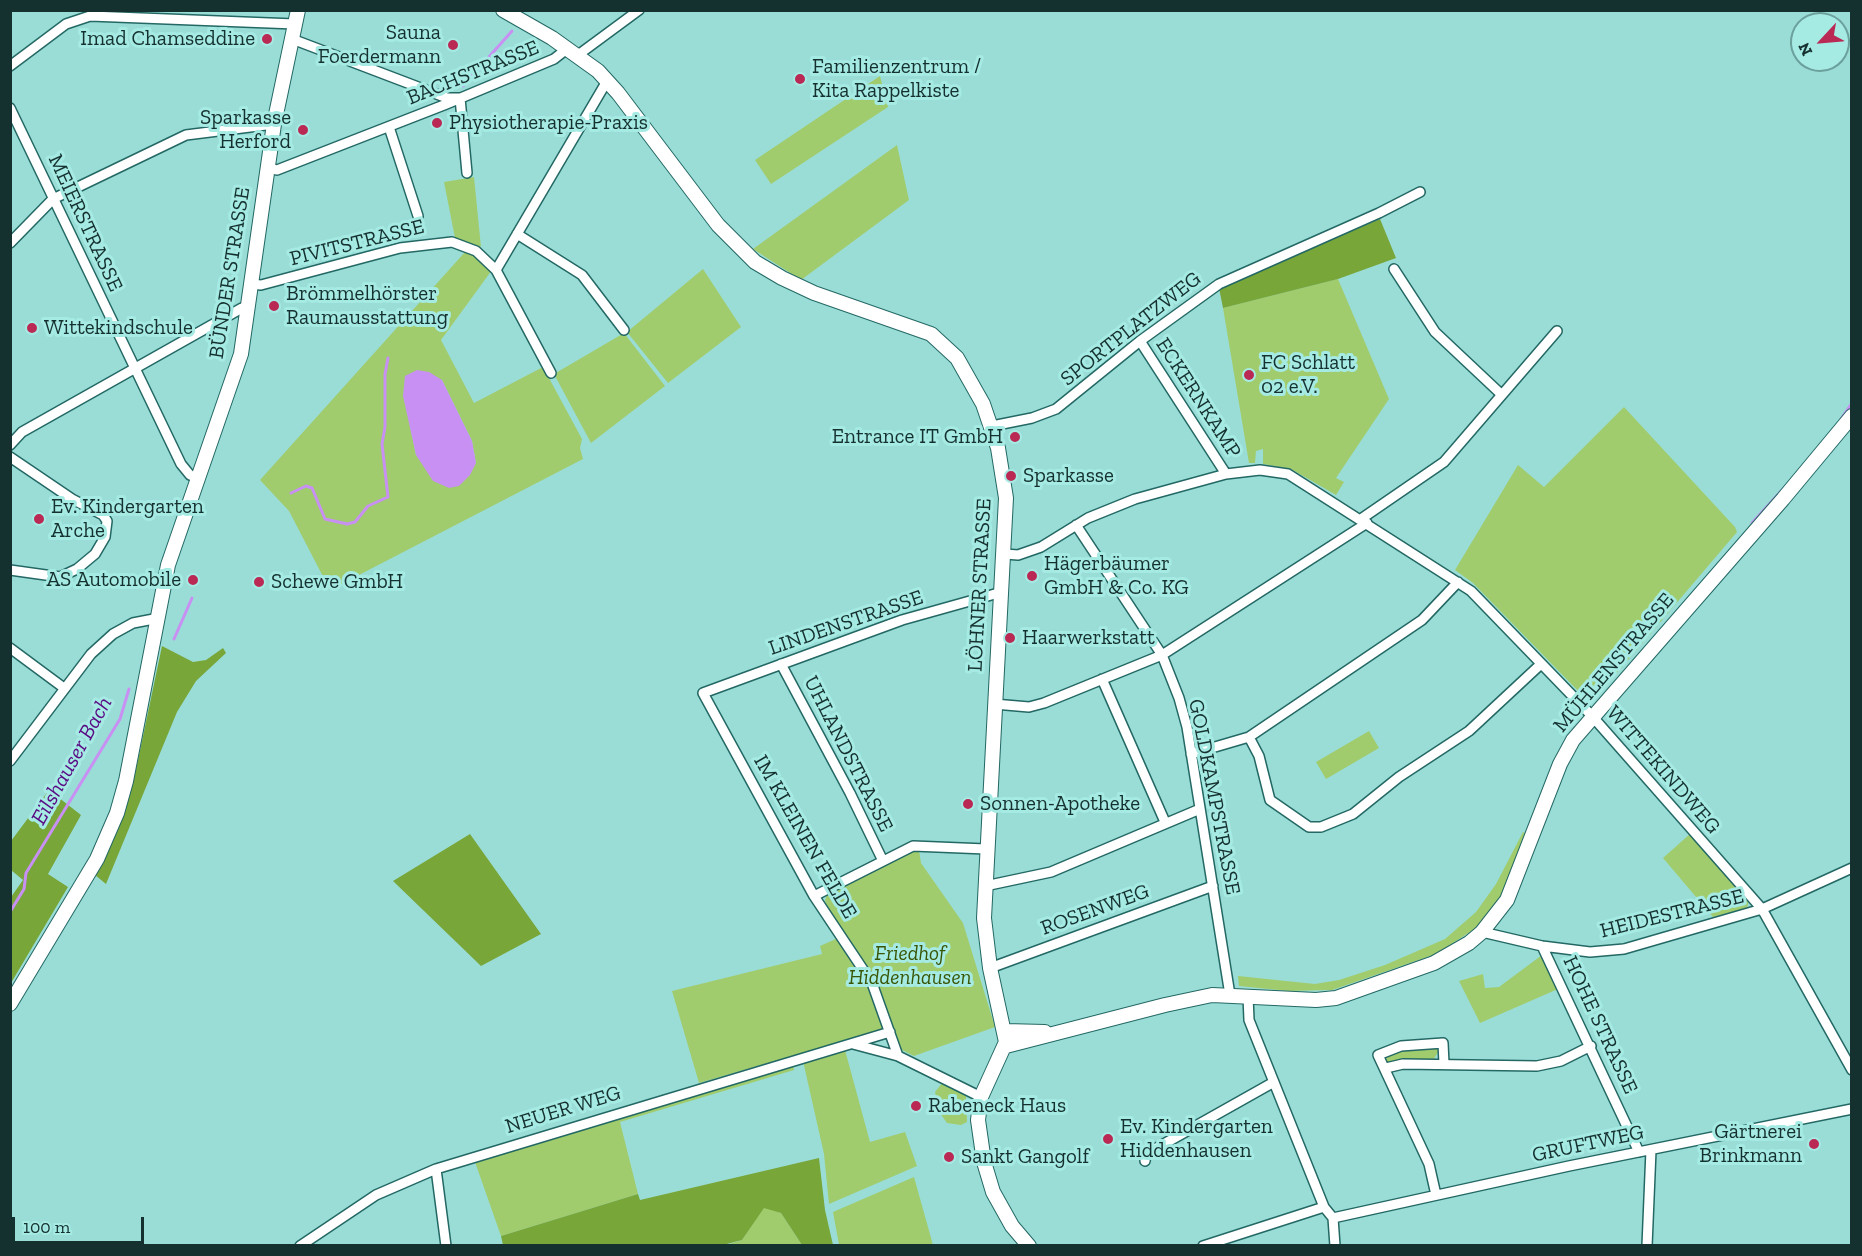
<!DOCTYPE html>
<meta charset="utf-8">
<style>
body{margin:0}
#map{position:relative;width:1862px;height:1256px;overflow:hidden;background:#9addd7;font-family:"Zilla Slab",serif}
canvas{display:block}
.frame{position:absolute;inset:0;border:12px solid #15312f;pointer-events:none}
.north{position:absolute;left:1790px;top:12px;width:60px;height:60px;box-sizing:border-box;background:#a6eae4;border:2px solid #6ca09c;border-radius:50%;rotate:244deg;font-size:16px;font-weight:700;line-height:24px;text-align:center;color:#15312f}
.north::after{content:'';display:block;margin:auto;width:21px;height:27px;background:#b92954;clip-path:polygon(50% 0,100% 100%,50% 72%,0 100%)}
.scale{position:absolute;left:12px;top:1217px;width:132px;height:27px;box-sizing:border-box;border:3px solid #15312f;border-top:0;padding-left:8px;font-size:18px;line-height:21px;white-space:nowrap;color:#15312f;-webkit-text-stroke:4px #a6eae4;paint-order:stroke}
</style>
<div id="map">
<canvas width="1862" height="1256"></canvas>
<div class="frame"></div>
<div class="north">N</div>
<div class="scale">100 m</div>
</div>
<script>
const g = document.querySelector('canvas').getContext('2d');
g.lineJoin = 'round';
function fillPath(path, color) {
  g.fillStyle = color;
  g.fill(path, 'evenodd');
}
function poly(rows) {
  const path = new Path2D();
  for (const r of rows) {
    path.moveTo(r[0], r[1]);
    for (let i = 2; i < r.length; i += 2) path.lineTo(r[i], r[i + 1]);
  }
  return path;
}
function trace(path, color, width, dash) {
  g.strokeStyle = color;
  g.lineWidth = width;
  g.lineCap = dash ? 'butt' : 'round';
  g.setLineDash(dash || []);
  g.stroke(path);
}
function label(font, color, halo, rows, align = 'center') {
  g.font = font + ' "Zilla Slab",serif';
  g.lineWidth = 6;
  g.setLineDash([]);
  g.textBaseline = 'middle';
  g.strokeStyle = halo;
  g.fillStyle = color;
  for (const [text, x, y, turn = 0] of rows) {
    g.save();
    g.translate(x, y);
    g.rotate((+turn || 0) * Math.PI / 180);
    g.textAlign = isNaN(turn) ? turn : align;
    if (halo) g.strokeText(text, 0, 0);
    g.fillText(text, 0, 0);
    g.restore();
  }
}
fillPath(poly([
 [880,76,888,107,771,184,755,160],
 [897,145,909,200,801,280,753,249],
 [474,177,481,247,455,238,444,182],
 [465,252,479,258,492,270,441,340,474,403,543,367,582,439,580,448,583,459,330,590,289,511,260,480],
 [442,380,472,441,476,463,416,455,404,396],
 [703,269,741,327,668,383,627,332],
 [1338,279,1389,399,1336,478,1344,482,1336,495,1291,469,1263,464,1263,449,1256,451,1255,463,1249,463,1223,308],
 [624,333,665,386,591,443,554,374],
 [1624,407,1735,527,1737,532,1599,694,1591,699,1584,697,1473,583,1455,570,1518,465,1544,487],
 [1369,731,1379,748,1326,779,1316,762],
 [1523,832,1527,834,1502,894,1476,928,1436,954,1332,990,1288,991,1239,986,1238,976,1315,984,1339,980,1385,965,1445,939,1476,912,1496,884],
 [1691,833,1749,900,1747,908,1713,917,1663,858],
 [915,850,919,850,921,863,963,923,995,1027,914,1056,900,1049,892,1027,699,1083,672,991,822,954,820,946,838,938,834,932,841,928,828,910,825,901,827,894],
 [1542,955,1558,989,1480,1023,1459,981,1483,974,1485,988,1499,987],
 [1419,1047,1433,1047,1438,1048,1438,1052,1434,1059,1392,1062,1387,1062,1385,1058,1397,1052],
 [845,1050,870,1142,905,1132,917,1166,829,1204,824,1154,803,1061],
 [793,1064,794,1070,620,1122,638,1194,501,1236,475,1162],
 [943,1082,966,1095,967,1122,961,1125,947,1123,940,1113,935,1092],
 [914,1177,933,1245,839,1245,833,1212],
 [764,1207,781,1213,802,1245,723,1246,742,1240]
]), '#a1cc6d');
fillPath(poly([
 [1380,219,1396,258,1338,279,1223,308,1219,288],
 [162,646,193,662,206,660,223,648,226,653,196,681,177,712,106,884,95,875,127,801,134,779],
 [49,790,81,815,48,874,68,887,11,983,11,897,23,880,11,870,11,841],
 [470,834,541,934,481,966,393,881],
 [819,1158,825,1210,833,1245,802,1245,781,1213,764,1208,742,1240,723,1245,503,1245,501,1236,638,1194,640,1200]
]), '#79a639');
fillPath(poly([
 [417,370,429,372,442,380,472,441,476,463,470,475,459,486,449,488,433,481,416,455,403,396,405,376]
]), '#c790f2');
trace(poly([
 [463,86,512,31],
 [1841,419,1852,403],
 [291,493,306,486,312,488,325,519,347,524,355,522,368,506,388,497,382,444,385,427,385,374,388,358],
 [1752,523,1783,489],
 [174,639,192,598],
 [10,912,24,889,26,873,120,719,129,689]
]), '#c790f2', 3);
const street = poly([
 [292,39,447,98,460,98,467,173],
 [578,55,639,10],
 [10,66,66,24,90,16,295,24],
 [10,108,181,464,190,475,196,477],
 [389,127,418,216],
 [268,168,277,170,444,105,554,59,568,48],
 [517,234,582,275,624,330],
 [10,243,53,199,186,135,274,124],
 [1394,269,1435,332,1502,395],
 [496,270,607,81],
 [251,284,261,285,400,248,452,242,476,251,496,270,551,373],
 [1140,341,1226,474],
 [992,426,1032,418,1056,409,1140,341,1219,284,1379,213,1420,192],
 [10,445,22,432,242,308,248,308],
 [10,457,72,499,103,515,107,521,105,537,95,554,77,569,60,577,10,570],
 [1361,519,1444,462,1557,331],
 [1076,525,1162,655,1179,698,1187,727,1230,995],
 [1005,554,1018,555,1041,547,1088,518,1135,499,1226,474,1260,470,1288,474,1471,591,1592,716,1762,909,1852,1070],
 [10,648,64,688],
 [781,664,850,793,883,861],
 [1102,679,1165,822],
 [994,704,1029,707,1044,703,1162,655,1367,523],
 [1249,737,1259,756,1270,800,1309,827,1321,827,1353,814,1399,777,1469,731,1541,664],
 [1191,754,1249,737,1422,620,1458,582],
 [10,761,91,654,113,634,133,623,159,618],
 [985,886,1051,872,1200,809],
 [814,896,913,846,986,849],
 [1482,932,1542,946,1590,952,1624,949,1762,909,1852,868],
 [1542,946,1639,1152],
 [990,968,1213,886],
 [1248,996,1249,1020,1324,1207,1333,1218,1335,1246],
 [853,1044,898,1056,981,1097],
 [898,1056,872,983,814,896,703,693,902,620,1002,592],
 [1386,1068,1403,1064,1537,1066,1561,1061,1591,1046],
 [1145,1161,1146,1154,1274,1082],
 [436,1169,446,1246],
 [1436,1195,1429,1164,1378,1055,1401,1046,1443,1043,1444,1064],
 [1333,1218,1569,1166,1852,1109],
 [300,1246,376,1195,436,1169,890,1032],
 [1203,1246,1324,1207],
 [1647,1246,1651,1150]
]);
const secondary = poly([
 [503,10,552,38,598,71,618,93,718,225,755,262,782,278,814,293,931,334,957,358,983,404,998,448,1006,498,984,918,990,968,1006,1042,981,1097,978,1120,984,1162,993,1192,1012,1226,1029,1246],
 [10,1004,97,859,117,813,126,781,168,565,241,354,274,124,298,10],
 [1005,1031,1045,1032],
 [1006,1046,1165,1005,1212,995,1316,1000,1336,998,1434,963,1469,943,1482,932,1507,900,1560,764,1573,740,1783,499,1852,416]
]);
trace(street, '#236864', 12);
trace(secondary, '#236864', 16);
trace(street, '#fff', 9);
trace(secondary, '#fff', 14);
for (const [x, y, r, color] of [
 [267,39,6,"#b92954"],
 [453,45,6,"#b92954"],
 [800,79,6,"#b92954"],
 [437,123,6,"#b92954"],
 [303,130,6,"#b92954"],
 [274,306,6,"#b92954"],
 [32,328,6,"#b92954"],
 [1249,375,6,"#b92954"],
 [1015,437,6,"#b92954"],
 [1011,476,6,"#b92954"],
 [39,519,6,"#b92954"],
 [1032,576,6,"#b92954"],
 [193,580,6,"#b92954"],
 [259,582,6,"#b92954"],
 [1010,638,6,"#b92954"],
 [968,804,6,"#b92954"],
 [916,1106,6,"#b92954"],
 [1108,1139,6,"#b92954"],
 [1814,1144,6,"#b92954"],
 [949,1157,6,"#b92954"]
]) {
  const dot = new Path2D();
  dot.arc(x, y, r, 0, 2 * Math.PI);
  g.fillStyle = color;
  g.fill(dot);
  trace(dot, '#a6eae4', 2);
}
label('21px', '#15312f', '#a6eae4', [
 ["Sauna",441,33,"right"],
 ["Foerdermann",441,57,"right"],
 ["Imad Chamseddine",255,39,"right"],
 ["Familienzentrum /",812,67],
 ["Kita Rappelkiste",812,91],
 ["Sparkasse",291,118,"right"],
 ["Herford",291,142,"right"],
 ["Physiotherapie-Praxis",449,123],
 ["Brömmelhörster",286,294],
 ["Raumausstattung",286,318],
 ["Wittekindschule",44,328],
 ["FC Schlatt",1261,363],
 ["02 e.V.",1261,387],
 ["Entrance IT GmbH",1003,437,"right"],
 ["Sparkasse",1023,476],
 ["Ev. Kindergarten",51,507],
 ["Arche",51,531],
 ["Hägerbäumer",1044,564],
 ["GmbH & Co. KG",1044,588],
 ["AS Automobile",181,580,"right"],
 ["Schewe GmbH",271,582],
 ["Haarwerkstatt",1022,638],
 ["Sonnen-Apotheke",980,804],
 ["Rabeneck Haus",928,1106],
 ["Ev. Kindergarten",1120,1127],
 ["Hiddenhausen",1120,1151],
 ["Gärtnerei",1802,1132,"right"],
 ["Brinkmann",1802,1156,"right"],
 ["Sankt Gangolf",961,1157]
], 'left');
label('21px', '#15312f', '#a6eae4', [
 ["BACHSTRASSE",473,73,-22],
 ["MEIERSTRASSE",85,223,65],
 ["PIVITSTRASSE",357,243,-14],
 ["BÜNDER STRASSE",230,273,-81],
 ["SPORTPLATZWEG",1131,329,-38],
 ["ECKERNKAMP",1198,398,57],
 ["LÖHNER STRASSE",980,585,-87],
 ["LINDENSTRASSE",846,623,-19],
 ["MÜHLENSTRASSE",1614,663,-50],
 ["UHLANDSTRASSE",848,754,63],
 ["WITTEKINDWEG",1663,770,49],
 ["GOLDKAMPSTRASSE",1214,797,79],
 ["IM KLEINEN FELDE",805,837,60],
 ["ROSENWEG",1095,910,-20],
 ["HEIDESTRASSE",1672,914,-14],
 ["HOHE STRASSE",1600,1025,65],
 ["NEUER WEG",563,1110,-17],
 ["GRUFTWEG",1588,1144,-12]
]);
label('italic 21px', '#395606', '#a6eae4', [
 ["Friedhof",910,954],
 ["Hiddenhausen",910,978]
]);
label('italic 22px', '#590a82', '#a6eae4', [
 ["Eilshauser Bach",72,761,-61]
]);
</script>
